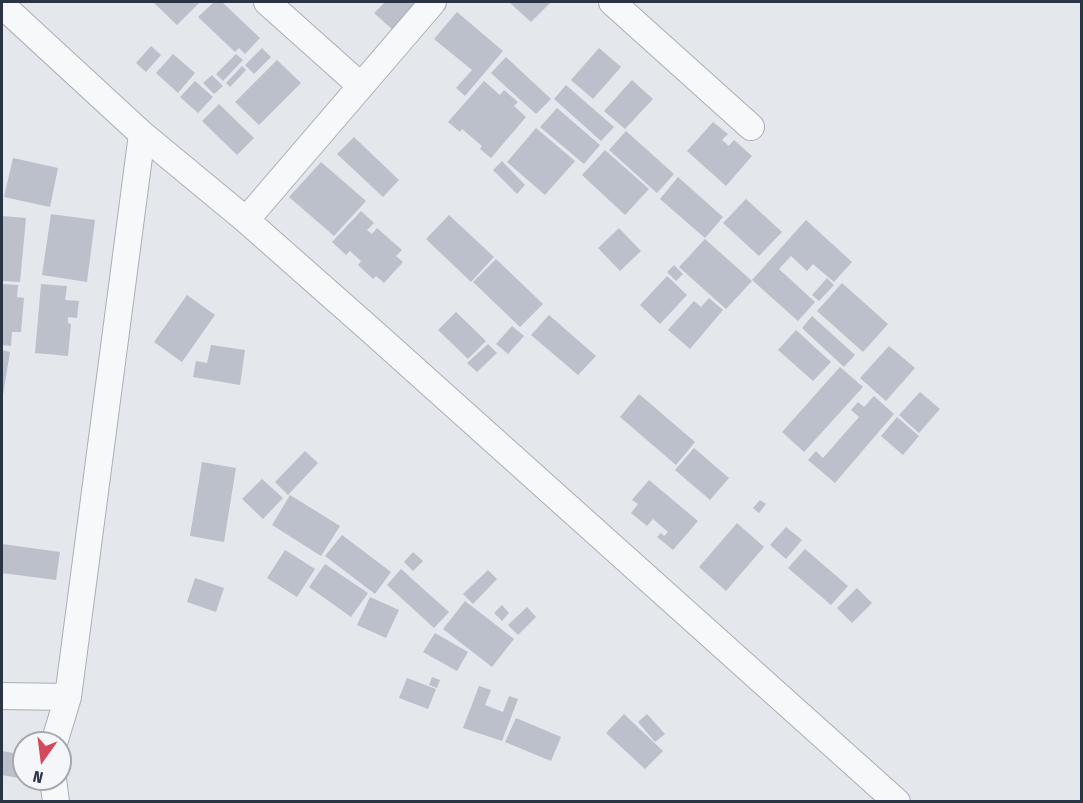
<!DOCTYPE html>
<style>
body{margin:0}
#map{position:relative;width:1083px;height:803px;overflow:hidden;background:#e4e7ec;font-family:"Fira Sans Condensed",sans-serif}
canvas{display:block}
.frame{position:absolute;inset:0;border:3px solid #2b3445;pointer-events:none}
.north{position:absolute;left:12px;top:731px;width:60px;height:60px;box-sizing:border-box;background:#f4f6f9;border:2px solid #a4a8b1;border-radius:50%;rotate:194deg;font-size:16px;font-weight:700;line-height:24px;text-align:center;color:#2b3445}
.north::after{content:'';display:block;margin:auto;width:21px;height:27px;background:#d1495b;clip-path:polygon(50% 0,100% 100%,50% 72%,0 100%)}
</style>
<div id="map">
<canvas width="1083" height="803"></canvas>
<div class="frame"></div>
<div class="north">N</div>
</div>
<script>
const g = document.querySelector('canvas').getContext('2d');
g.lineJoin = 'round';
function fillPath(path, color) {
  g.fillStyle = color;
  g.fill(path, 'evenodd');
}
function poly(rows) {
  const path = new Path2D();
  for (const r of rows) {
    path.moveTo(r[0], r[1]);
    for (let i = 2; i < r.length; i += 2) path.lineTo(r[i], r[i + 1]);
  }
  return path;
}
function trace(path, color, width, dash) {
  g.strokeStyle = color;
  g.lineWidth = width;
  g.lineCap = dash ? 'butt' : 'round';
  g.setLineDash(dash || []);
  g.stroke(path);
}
fillPath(poly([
 [153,2,200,2,177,25],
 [214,2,222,2,260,38,245,54,239,48,235,52,198,17],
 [385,2,421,2,394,31,374,13],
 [509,2,551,2,531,22],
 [457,12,503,51,465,96,456,88,472,70,434,39],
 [151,46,161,55,146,72,136,63],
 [262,48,271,57,254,74,245,65],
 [599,48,621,67,593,99,571,80],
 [173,54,195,73,178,93,156,73],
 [236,54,243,60,223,81,216,74],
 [506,57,551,99,536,114,491,73],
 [277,60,301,83,259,125,235,102],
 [242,66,246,70,230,87,226,83],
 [212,75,223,86,214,94,203,83],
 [632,80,653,99,625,129,604,111],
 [195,81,213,97,198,113,180,97],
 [484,81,500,95,504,90,518,102,514,106,526,117,491,158,480,149,482,146,462,129,460,132,448,122],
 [566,85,614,127,601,141,554,99],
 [219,104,254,138,237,155,202,121],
 [557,108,600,145,584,164,540,127],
 [713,122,728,134,722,140,729,146,734,140,752,156,726,186,687,151],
 [536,128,575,161,545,195,507,162],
 [626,131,674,174,657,193,609,150],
 [354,137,399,180,383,197,337,154],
 [605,150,649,189,625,215,582,175],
 [13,158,58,168,50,207,4,197],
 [502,161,525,185,517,194,493,170],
 [321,162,366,201,334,236,289,197],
 [678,177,723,217,705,238,660,199],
 [746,199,782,232,759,256,723,223],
 [361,211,374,223,367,230,372,234,377,228,402,250,396,256,403,262,384,283,376,276,373,279,358,265,361,261,350,251,346,255,332,242],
 [51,214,95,220,87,282,42,275],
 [449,215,494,257,471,282,426,239],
 [2,216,26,218,20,282,2,281],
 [806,220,852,262,834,282,813,264,807,271,791,256,779,269,815,302,798,321,752,280],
 [619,228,641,251,620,271,598,248],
 [705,239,752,281,726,309,679,267],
 [496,259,543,304,520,327,473,282],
 [674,265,683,274,676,281,667,272],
 [667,276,687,295,660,324,640,305],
 [827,278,834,285,819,301,812,295],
 [842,283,888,324,863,352,817,311],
 [2,284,18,285,17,297,24,298,21,332,12,332,11,346,2,345],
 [41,284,67,286,65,300,79,301,77,318,68,317,68,323,71,324,68,356,35,353],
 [187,295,215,315,182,362,154,342],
 [709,298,723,310,690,349,668,330,694,301,701,307],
 [456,312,486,341,468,359,438,330],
 [549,315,596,356,578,375,531,335],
 [812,316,855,355,844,367,802,328],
 [512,326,524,336,508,354,496,344],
 [796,330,831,362,813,381,778,350],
 [488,344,497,353,477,372,467,363],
 [211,345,245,350,240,385,193,377,196,361,207,363],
 [889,346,915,368,886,401,860,378],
 [2,350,10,352,3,395,2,395],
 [840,367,863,387,804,452,782,432],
 [920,392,940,409,919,433,899,415],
 [639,394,695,442,676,465,620,417],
 [874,396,894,414,835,483,808,460,816,451,823,458,859,417,851,410,858,402,864,407],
 [897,417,919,436,903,455,881,436],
 [694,448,729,478,710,500,675,470],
 [305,451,318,463,288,495,275,482],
 [202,462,236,468,224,542,190,536],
 [262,479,283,498,263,519,242,499],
 [649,480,698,521,673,550,657,537,661,533,664,536,668,532,653,519,647,526,631,513,638,504,632,500],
 [290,495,340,526,321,556,272,525],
 [760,500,766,504,759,513,753,508],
 [737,523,764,547,726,591,699,567],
 [786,527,802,540,786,559,770,545],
 [342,535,391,572,375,594,325,556],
 [2,544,60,552,56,580,2,573],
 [805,549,848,586,831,605,788,568],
 [285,550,315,569,297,597,267,578],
 [413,552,423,561,413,571,404,562],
 [325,564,368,593,351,617,309,587],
 [401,569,449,612,434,628,387,585],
 [488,570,497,579,473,604,463,594],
 [195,578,224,588,216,612,187,602],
 [857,588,872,603,852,623,837,608],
 [370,597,399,610,386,638,357,625],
 [465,601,514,639,492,667,443,629],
 [502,605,509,613,502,621,494,613],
 [527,607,536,617,518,635,508,625],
 [435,633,468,652,457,671,423,652],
 [432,677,440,680,437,688,429,685],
 [407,678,436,689,428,709,399,698],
 [479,686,491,690,485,705,503,712,509,696,518,699,502,741,463,728],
 [624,714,663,751,645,769,606,733],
 [647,714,665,734,655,742,638,722],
 [516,718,561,737,551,761,505,742],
 [2,751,24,755,24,779,2,775]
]), '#bbc0ca');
const minor = poly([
 [267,2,361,86],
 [612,2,751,127],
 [2,5,142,134,246,220,374,333,897,802],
 [246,220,433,2],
 [2,696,68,697],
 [54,743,68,697,142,134],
 [53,779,56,802]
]);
trace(minor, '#a9aeb7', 28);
trace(minor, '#f7f8fa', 26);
</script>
